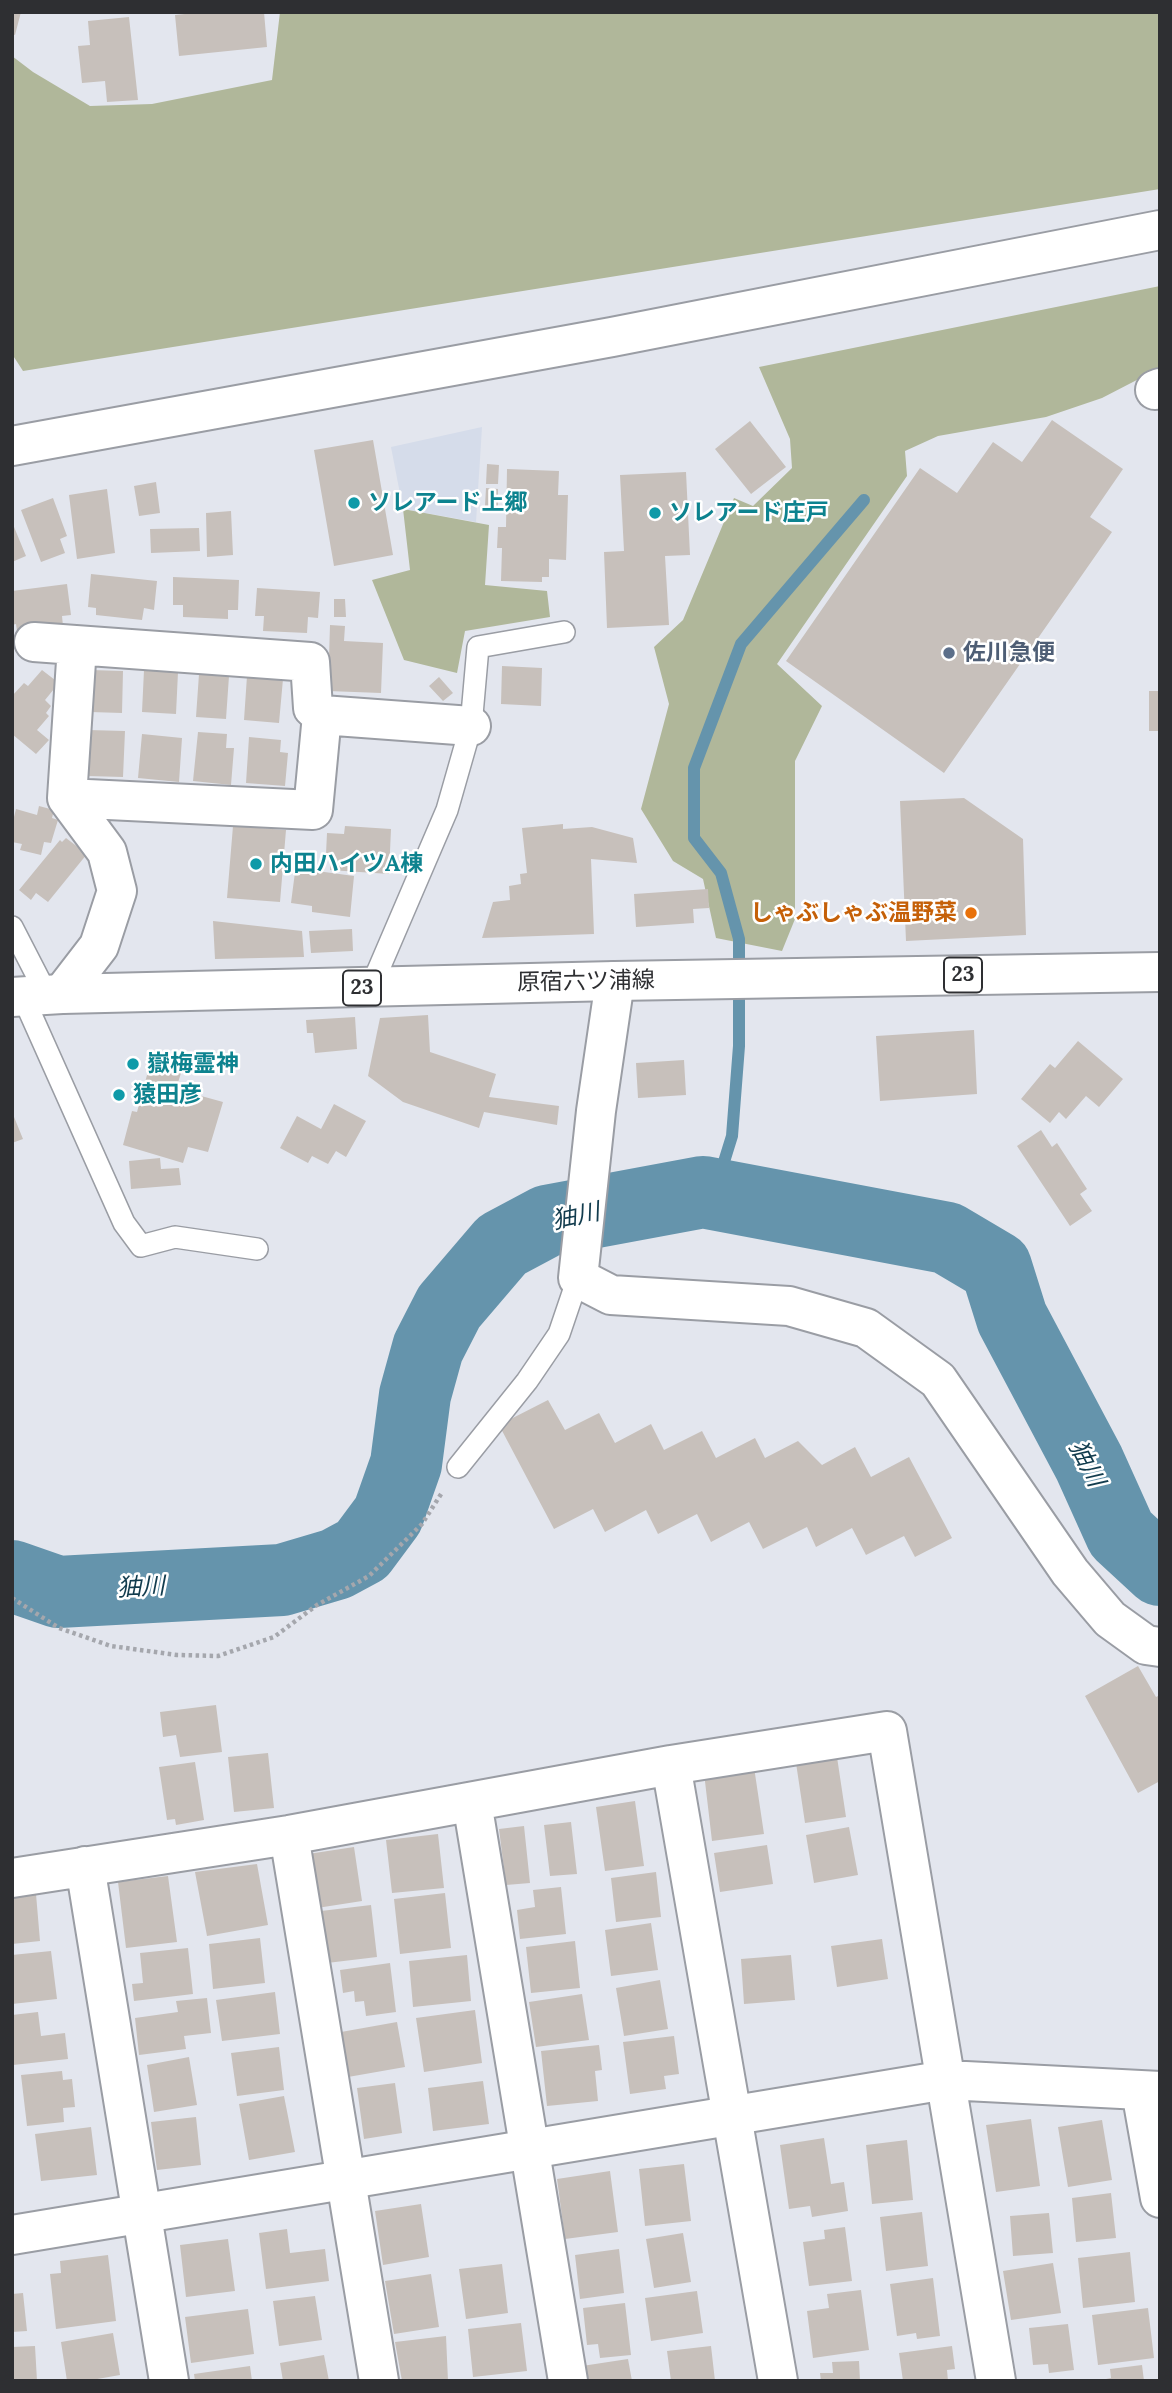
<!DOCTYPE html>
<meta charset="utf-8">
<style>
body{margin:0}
#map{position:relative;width:1172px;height:2393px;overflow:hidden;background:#e3e6ee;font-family:Lora,serif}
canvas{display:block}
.frame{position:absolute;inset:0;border:14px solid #2e2f32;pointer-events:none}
</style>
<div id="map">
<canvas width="1172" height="2393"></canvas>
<div class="frame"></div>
</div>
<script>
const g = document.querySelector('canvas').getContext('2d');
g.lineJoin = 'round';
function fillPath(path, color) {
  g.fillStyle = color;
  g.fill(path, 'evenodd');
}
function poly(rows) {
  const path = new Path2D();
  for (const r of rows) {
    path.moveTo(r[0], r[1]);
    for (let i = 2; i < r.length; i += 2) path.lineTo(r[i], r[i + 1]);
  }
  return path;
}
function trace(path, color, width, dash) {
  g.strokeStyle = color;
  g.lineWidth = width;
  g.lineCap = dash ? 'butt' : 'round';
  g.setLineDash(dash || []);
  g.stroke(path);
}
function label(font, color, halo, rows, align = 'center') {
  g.font = font + ' Lora,"Noto Sans JP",serif';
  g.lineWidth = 5;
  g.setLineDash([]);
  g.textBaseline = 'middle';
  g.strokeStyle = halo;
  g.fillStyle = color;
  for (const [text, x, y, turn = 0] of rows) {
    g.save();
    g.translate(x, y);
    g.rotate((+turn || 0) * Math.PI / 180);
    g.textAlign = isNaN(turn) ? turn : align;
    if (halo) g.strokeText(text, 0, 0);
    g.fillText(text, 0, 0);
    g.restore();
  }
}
fillPath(poly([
 [482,427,476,522,403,509,391,447]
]), '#d5dcea');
fillPath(poly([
 [280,12,1160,12,1160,189,23,371,12,354,12,56,33,72,90,106,152,104,272,80],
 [1160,286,1160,368,1102,398,1046,417,938,436,905,451,907,476,777,664,822,706,795,761,795,919,782,951,716,938,703,879,673,861,641,809,669,704,654,647,683,620,734,498,753,506,792,468,790,439,759,367],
 [403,509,489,525,485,585,547,591,550,617,465,631,457,673,404,660,372,580,410,570]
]), '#b0b79a');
trace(poly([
 [714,1194,732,1136,739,1046,739,939,721,873,694,838,694,768,741,644,864,500]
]), '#6594ac', 12);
trace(poly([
 [12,1576,58,1592,282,1580,336,1564,362,1550,388,1515,406,1464,415,1395,428,1348,449,1307,502,1245,547,1221,703,1192,947,1238,996,1267,1012,1318,1089,1463,1121,1534,1160,1570]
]), '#6594ac', 72);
fillPath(poly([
 [12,12,21,12,15,35,12,34],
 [204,12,264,12,267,47,179,56,175,15],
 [129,17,138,100,107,102,105,81,82,83,78,46,90,45,88,21],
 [1052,420,1123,469,1090,517,1112,532,944,773,786,661,920,468,957,493,993,442,1022,462],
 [750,421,786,467,751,494,715,449],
 [373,440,393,555,334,566,314,450],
 [487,464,499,465,498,484,486,484],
 [507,469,559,471,558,495,568,495,566,560,549,559,549,577,542,577,542,582,501,581,502,548,497,548,498,527,506,527],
 [686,472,690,555,665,556,669,625,607,628,604,552,624,551,620,475],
 [156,482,160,513,139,516,134,486],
 [486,488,498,489,498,506,485,506],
 [107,489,115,553,77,559,69,495],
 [53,498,67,536,60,539,65,553,41,562,21,510],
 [231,511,233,555,207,557,206,513],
 [12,522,26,556,12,562],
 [199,528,200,551,151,553,150,529],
 [91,574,157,581,154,610,144,608,142,620,96,615,96,608,88,607],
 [173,577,239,580,238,610,228,610,228,619,183,617,183,605,173,605],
 [67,584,71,615,62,616,63,626,17,631,16,624,12,625,12,591],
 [257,588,320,592,318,618,308,617,307,633,263,631,264,616,255,616],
 [334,599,345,599,346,617,334,617],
 [330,625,345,626,344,641,383,643,381,693,328,691],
 [502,666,542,668,541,706,501,704],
 [42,670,55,680,54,689,45,700,51,706,46,713,49,716,37,730,49,740,36,754,12,734,12,696,24,683,28,686],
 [91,670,123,671,122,713,90,712],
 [144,670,178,672,176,714,142,712],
 [199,674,229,676,226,719,196,717],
 [247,676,283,679,279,723,244,720],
 [439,677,453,693,443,701,429,686],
 [1149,691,1160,691,1160,731,1149,731],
 [88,730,125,731,123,777,87,776],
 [198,732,227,734,226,748,234,748,231,785,193,781],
 [142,734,182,738,179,782,138,778],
 [249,737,281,740,280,752,288,753,285,786,246,783],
 [964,798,1023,839,1026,935,906,941,900,801],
 [39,806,54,810,52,818,58,820,51,843,44,842,41,855,20,850,22,844,12,842,12,825,16,809,37,815],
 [563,824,563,829,592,827,633,838,637,863,591,859,594,934,482,938,493,902,510,900,509,886,521,884,520,874,527,873,522,828],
 [233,826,286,830,280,902,227,898],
 [345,826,391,829,389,874,330,870,331,854,326,854,327,833,344,834],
 [66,838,87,854,48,902,36,893,31,900,19,890,60,840,62,842],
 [317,871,354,876,350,917,312,912,312,906,291,903,295,872,316,875],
 [708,889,709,908,693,909,694,923,636,927,634,894],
 [213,921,302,931,304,957,215,959],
 [352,929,353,951,311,953,309,931],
 [428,1015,430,1052,496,1074,489,1097,559,1106,557,1125,484,1112,479,1128,403,1102,368,1076,380,1018],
 [355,1017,357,1049,315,1053,313,1033,307,1033,306,1020],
 [974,1030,977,1094,880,1101,876,1036],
 [1078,1041,1123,1079,1099,1107,1086,1096,1066,1119,1059,1112,1050,1123,1021,1099,1050,1064,1055,1068],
 [684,1060,686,1095,638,1098,636,1063],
 [150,1064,181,1073,176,1089,223,1102,208,1152,188,1147,183,1163,123,1145,132,1111,137,1112],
 [334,1104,366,1121,346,1157,336,1151,328,1164,312,1156,308,1163,280,1148,297,1116,321,1129],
 [12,1112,23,1139,12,1143],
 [1041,1130,1052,1147,1057,1143,1087,1189,1080,1194,1092,1211,1070,1226,1017,1146],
 [160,1158,161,1169,179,1168,181,1185,131,1189,129,1161],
 [548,1400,565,1430,599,1413,615,1443,651,1424,664,1450,702,1431,716,1458,755,1438,765,1458,798,1441,822,1465,855,1447,871,1477,909,1457,952,1538,915,1557,904,1536,866,1555,852,1528,816,1547,807,1527,763,1549,749,1522,711,1542,697,1514,658,1534,646,1510,605,1532,593,1509,554,1529,499,1425],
 [1138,1666,1156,1697,1160,1695,1160,1781,1138,1793,1085,1696],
 [216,1705,222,1752,180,1757,176,1735,163,1737,160,1712],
 [268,1753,274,1808,234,1812,228,1757],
 [837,1757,846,1817,805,1823,796,1763],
 [195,1762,204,1820,176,1825,175,1819,167,1820,159,1767],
 [754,1767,764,1834,712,1841,704,1773],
 [635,1801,644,1866,605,1871,596,1807],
 [571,1822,577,1874,550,1876,544,1825],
 [524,1826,530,1883,506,1885,499,1829],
 [849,1827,858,1875,814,1883,806,1835],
 [438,1834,444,1888,392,1893,386,1840],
 [767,1845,773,1884,720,1892,714,1853],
 [354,1847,362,1901,317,1908,308,1854],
 [257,1864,268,1925,207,1936,195,1872],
 [656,1872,661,1917,616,1922,611,1878],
 [168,1876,177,1942,126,1948,118,1882],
 [561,1887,566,1934,520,1939,517,1910,535,1907,533,1890],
 [445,1893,451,1948,400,1954,394,1899],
 [36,1894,40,1941,12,1944,12,1896],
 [371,1905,377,1957,327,1963,321,1911],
 [651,1923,658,1970,611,1976,605,1930],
 [260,1938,265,1983,213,1989,209,1944],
 [882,1939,888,1979,837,1987,831,1946],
 [575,1941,580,1988,531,1993,526,1947],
 [188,1948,193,1994,134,2001,132,1984,143,1983,140,1953],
 [51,1951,57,1999,12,2004,12,1955],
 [467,1955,471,2001,413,2007,409,1961],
 [791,1955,795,2000,744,2004,741,1959],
 [390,1963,396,2012,366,2016,364,2001,355,2002,354,1991,343,1993,340,1970],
 [660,1980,668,2029,624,2036,616,1988],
 [275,1992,280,2034,222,2041,216,2000],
 [582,1994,589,2040,536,2047,529,2002],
 [207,1998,211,2033,184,2036,186,2049,139,2055,135,2018,178,2012,176,2001],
 [475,2010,482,2063,424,2072,416,2018],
 [38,2012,41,2036,65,2033,68,2059,13,2065,12,2015],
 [397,2022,405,2067,348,2077,341,2032],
 [674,2036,679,2074,664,2076,666,2089,630,2094,623,2042],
 [599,2045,602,2070,595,2071,598,2101,547,2106,541,2051],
 [279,2047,284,2090,237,2096,231,2053],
 [189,2057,197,2105,154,2112,147,2065],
 [62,2071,63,2080,72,2079,75,2107,63,2108,64,2122,27,2126,21,2075],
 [483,2081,489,2124,433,2131,428,2088],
 [395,2083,402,2133,364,2139,357,2088],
 [284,2096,295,2152,249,2160,239,2104],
 [196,2117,201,2165,157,2170,151,2122],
 [1031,2119,1040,2186,996,2192,986,2125],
 [1102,2120,1112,2180,1068,2187,1058,2127],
 [91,2127,97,2175,41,2181,35,2134],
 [824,2138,831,2184,844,2182,848,2211,812,2217,810,2206,789,2209,780,2145],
 [907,2140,913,2200,872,2204,866,2145],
 [684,2164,691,2221,645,2226,639,2169],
 [610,2171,618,2232,565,2239,557,2179],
 [1111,2193,1116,2238,1076,2242,1072,2198],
 [421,2204,429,2257,383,2265,375,2211],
 [922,2212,928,2266,886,2271,880,2217],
 [1049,2213,1053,2253,1013,2256,1010,2216],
 [845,2227,852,2281,809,2286,803,2242,825,2239,824,2230],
 [287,2229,290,2253,325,2249,329,2281,266,2289,259,2233],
 [683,2233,691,2282,654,2288,646,2239],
 [228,2239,235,2291,186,2297,180,2245],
 [619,2249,624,2293,580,2299,575,2255],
 [1130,2252,1135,2302,1083,2308,1078,2258],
 [108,2255,116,2321,56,2329,50,2274,61,2273,60,2261],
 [1053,2263,1061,2313,1011,2320,1003,2271],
 [502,2264,508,2313,466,2319,459,2269],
 [431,2274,439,2327,394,2334,385,2281],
 [933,2278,940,2336,917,2339,916,2333,897,2336,890,2284],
 [861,2290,869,2350,813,2358,807,2311,829,2308,827,2294],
 [697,2291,703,2333,651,2341,645,2298],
 [23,2293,27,2331,12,2332,12,2294],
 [315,2296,322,2340,279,2346,273,2301],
 [625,2303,631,2355,600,2358,598,2344,587,2345,583,2308],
 [1148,2308,1154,2358,1098,2365,1092,2315],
 [248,2309,254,2354,191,2363,185,2317],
 [521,2323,527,2371,473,2377,468,2329],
 [1068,2324,1074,2370,1049,2373,1048,2364,1033,2365,1029,2328],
 [113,2333,120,2375,86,2381,67,2381,61,2342],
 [446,2336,448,2381,402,2381,395,2342],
 [35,2346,37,2381,12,2381,12,2347],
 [711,2346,715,2381,671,2381,667,2351],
 [952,2346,955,2369,947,2370,948,2381,903,2381,899,2353],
 [324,2355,329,2381,283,2381,280,2363],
 [628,2359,632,2381,585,2381,582,2366],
 [859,2361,860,2381,821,2381,820,2373,833,2373,832,2362],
 [1142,2365,1144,2381,1106,2381,1106,2379,1111,2378,1110,2369],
 [250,2366,252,2381,195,2381,194,2374]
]), '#c7c0bb');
const lane = poly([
 [12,927,47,995],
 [371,987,447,810,471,726,478,647,564,632],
 [23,997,124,1223,141,1246,175,1237,257,1249],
 [458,1467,527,1381,559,1334,578,1278]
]);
const street = poly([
 [1155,390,1160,388],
 [34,642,310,662,313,708,322,715,471,726],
 [67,798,313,810,322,715],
 [62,994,99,946,117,891,107,852,67,798,77,646],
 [671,1765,778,2381],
 [472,1802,568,2381],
 [289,1835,379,2381],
 [85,1866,169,2381],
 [12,1878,289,1835,671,1765,887,1731,996,2381],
 [946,2080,1160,2091],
 [1141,2091,1160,2198]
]);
const secondary = poly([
 [12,446,612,337,1160,230],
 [615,981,596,1111,578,1278,611,1295,789,1306,866,1328,938,1380,1070,1572,1110,1619,1146,1645,1160,1647],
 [12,2235,946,2080]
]);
const primary = poly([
 [12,997,62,994,615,981,1160,972]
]);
trace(lane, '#9a9da4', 24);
trace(street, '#9a9da4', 42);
trace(secondary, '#9a9da4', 42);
trace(primary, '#9a9da4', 42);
trace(poly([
 [12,1598,59,1628,111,1646,177,1655,218,1656,274,1637,317,1605,369,1576,422,1524,443,1491]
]), '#a5a7ad', 4.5, [3.5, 3.5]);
trace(lane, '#fff', 21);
trace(street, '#fff', 38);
trace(secondary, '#fff', 38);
trace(primary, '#fff', 38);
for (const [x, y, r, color] of [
 [354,503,7,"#0f9aa8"],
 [655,513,7,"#0f9aa8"],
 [949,653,7,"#5c6f8a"],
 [256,864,7,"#0f9aa8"],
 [971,913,7,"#e8710a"],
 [133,1064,7,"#0f9aa8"],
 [119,1095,7,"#0f9aa8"]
]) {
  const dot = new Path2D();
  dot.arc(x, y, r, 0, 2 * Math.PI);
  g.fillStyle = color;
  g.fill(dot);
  trace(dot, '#fff', 2.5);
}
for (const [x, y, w] of [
 [963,975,38],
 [362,988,38]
]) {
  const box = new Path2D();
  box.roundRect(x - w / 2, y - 17.5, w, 35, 5);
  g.fillStyle = '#fff';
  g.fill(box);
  trace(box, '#2e2f32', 2);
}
label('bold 21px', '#2e2f32', null, [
 ["23",963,975],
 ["23",362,988]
]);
label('bold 23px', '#0d838f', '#fff', [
 ["ソレアード上郷",368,503],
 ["ソレアード庄戸",669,513],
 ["内田ハイツA棟",270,864],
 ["嶽梅霊神",147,1064],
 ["猿田彦",133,1095]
], 'left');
label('bold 23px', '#4e5e75', '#fff', [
 ["佐川急便",963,653]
], 'left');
label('bold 23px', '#c56008', '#fff', [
 ["しゃぶしゃぶ温野菜",957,913]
], 'right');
label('23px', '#2e2f32', '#fff', [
 ["原宿六ツ浦線",586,982,-1]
]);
label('italic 24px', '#123c4e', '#fff', [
 ["㹨川",576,1217,-12],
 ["㹨川",1086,1464,63],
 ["㹨川",141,1588,-3]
]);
</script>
